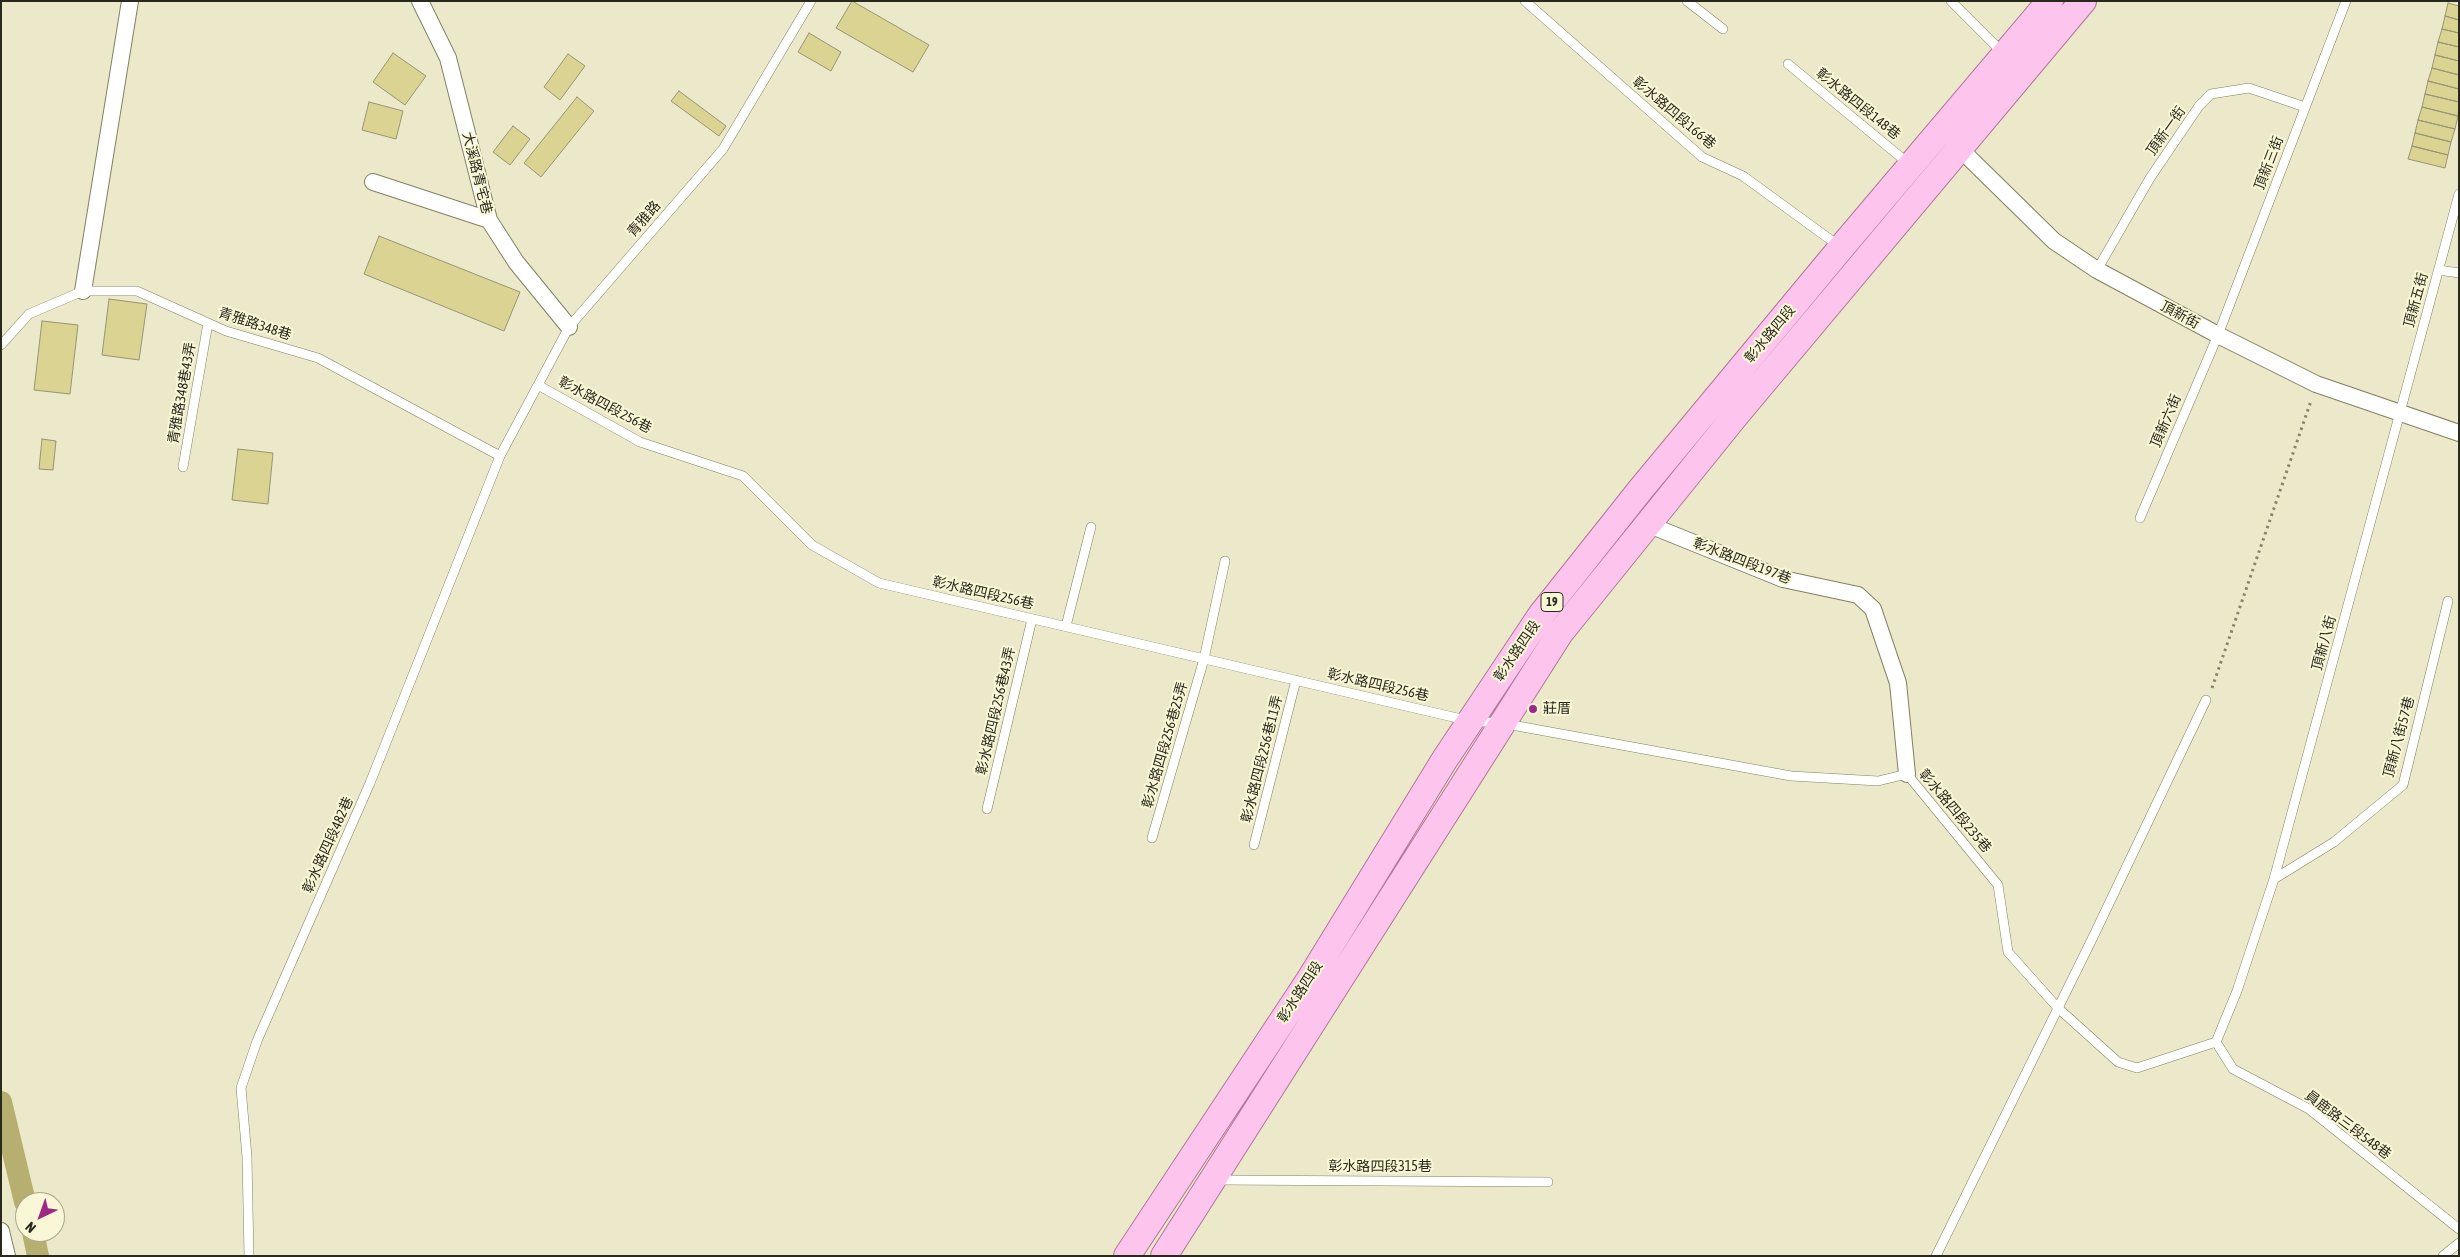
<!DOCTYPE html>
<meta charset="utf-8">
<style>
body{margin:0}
#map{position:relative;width:2460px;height:1257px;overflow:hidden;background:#ece9ca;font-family:"Asap Condensed",sans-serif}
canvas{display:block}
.frame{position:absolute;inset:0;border:2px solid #2a291d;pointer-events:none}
.north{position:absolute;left:15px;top:1192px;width:50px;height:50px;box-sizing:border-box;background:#faf7d7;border:1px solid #a7a58d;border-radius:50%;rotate:222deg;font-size:14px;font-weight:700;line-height:20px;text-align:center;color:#2a291d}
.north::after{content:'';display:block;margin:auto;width:18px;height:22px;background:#9d2985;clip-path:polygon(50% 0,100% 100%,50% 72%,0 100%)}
</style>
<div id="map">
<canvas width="2460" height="1257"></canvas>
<div class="frame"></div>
<div class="north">N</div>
</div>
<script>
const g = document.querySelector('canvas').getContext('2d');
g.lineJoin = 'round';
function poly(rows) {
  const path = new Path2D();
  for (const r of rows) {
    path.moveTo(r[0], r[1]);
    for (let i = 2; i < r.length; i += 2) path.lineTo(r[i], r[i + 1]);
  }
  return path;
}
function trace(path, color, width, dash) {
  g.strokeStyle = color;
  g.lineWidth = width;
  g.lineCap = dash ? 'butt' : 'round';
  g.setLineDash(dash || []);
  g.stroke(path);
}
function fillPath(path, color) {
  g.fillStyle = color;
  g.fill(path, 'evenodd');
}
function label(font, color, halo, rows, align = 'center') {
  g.font = font + ' "Asap Condensed","Noto Sans TC",sans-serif';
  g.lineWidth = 4;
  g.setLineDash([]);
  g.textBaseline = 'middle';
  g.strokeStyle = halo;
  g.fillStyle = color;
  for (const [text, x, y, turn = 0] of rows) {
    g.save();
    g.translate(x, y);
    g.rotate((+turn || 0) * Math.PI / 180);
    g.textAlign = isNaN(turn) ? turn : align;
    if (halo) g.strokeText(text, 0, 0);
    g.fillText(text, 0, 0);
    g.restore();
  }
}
trace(poly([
 [1,1102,25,1202],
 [33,1232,38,1256]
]), '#b6af6f', 22);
const building = poly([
 [852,1,929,45,913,72,836,28,852,1],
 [2448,3,2459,6,2459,20,2445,16,2448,3],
 [2445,16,2459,20,2459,33,2442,29,2445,16],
 [2442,29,2459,33,2459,47,2438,42,2442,29],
 [809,33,841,52,831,71,798,52,809,33],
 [2438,42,2459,47,2459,61,2435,55,2438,42],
 [393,53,426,76,405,105,373,82,393,53],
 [568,54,585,66,560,100,544,87,568,54],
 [2435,55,2459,61,2459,75,2432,68,2435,55],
 [2432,68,2459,75,2459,89,2428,81,2432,68],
 [2428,81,2459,89,2459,102,2425,94,2428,81],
 [679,91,726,126,719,136,671,101,679,91],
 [2425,94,2459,102,2458,116,2422,107,2425,94],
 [577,97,594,111,541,177,524,163,577,97],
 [369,102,403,111,396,139,362,130,369,102],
 [2422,107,2458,116,2455,129,2418,120,2422,107],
 [2418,120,2455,129,2451,142,2415,133,2418,120],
 [513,126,530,139,510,165,493,152,513,126],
 [2415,133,2451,142,2448,155,2412,146,2415,133],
 [2412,146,2448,155,2445,168,2408,159,2412,146],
 [379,236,520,292,504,331,364,274,379,236],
 [109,299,147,304,139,360,102,355,109,299],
 [42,321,78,325,70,394,34,390,42,321],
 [42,439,56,441,53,470,39,469,42,439],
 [238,449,273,453,268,504,232,500,238,449]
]);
fillPath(building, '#dad391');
trace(building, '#979477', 1);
const lane = poly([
 [1525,1,1702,157,1743,176,1839,246],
 [1687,1,1723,29],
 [1951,1,2004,54],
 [1788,64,1909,164],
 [2459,194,2274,879,2237,991,2216,1042,2233,1069,2309,1109,2459,1229],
 [2097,270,2150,178,2199,106,2211,94,2249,88,2305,107],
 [2439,270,2459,273],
 [1,345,29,314,83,291,137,291,226,331,318,358,500,456],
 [538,385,640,442,743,476,812,545,879,583,1470,721,1501,723,1791,776,1878,781,1907,774,1998,885,2008,952,2058,1008,2118,1062,2137,1068,2216,1042],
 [183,467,208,323],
 [2140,518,2218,335,2346,1],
 [1066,626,1091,527],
 [987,809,1032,619],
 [1152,838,1204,659,1225,561],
 [1254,845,1296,680],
 [2274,879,2334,842,2403,785,2448,601],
 [1218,1180,1548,1182],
 [249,1256,247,1157,241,1088,257,1041,370,783,500,456,569,327,723,149,811,1],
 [1936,1256,2095,933,2206,700],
 [2443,1256,2459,1243]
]);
const street = poly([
 [420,1,448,58,489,220,516,262,569,327],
 [1954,143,2054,241,2097,270,2218,335,2316,384,2459,433],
 [373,182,489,220],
 [83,291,130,1],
 [1647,524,1783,579,1858,595,1873,609,1898,683,1907,774],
 [1,1231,7,1256]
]);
const primary = poly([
 [1127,1256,1308,982,1445,759,1541,615,1641,489,1841,248,2050,1],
 [1164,1256,1560,633,1736,415,2083,1]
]);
trace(lane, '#838063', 10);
trace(street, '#838063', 18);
trace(primary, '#b2759c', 28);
trace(poly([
 [2212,688,2311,401]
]), '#878570', 3, [2.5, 4]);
trace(lane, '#fff', 9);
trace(street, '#fff', 16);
trace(primary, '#fdc5ed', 26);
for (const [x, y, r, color] of [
 [1533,709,5,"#9d2985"]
]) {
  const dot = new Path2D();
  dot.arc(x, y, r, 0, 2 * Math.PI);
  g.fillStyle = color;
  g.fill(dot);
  trace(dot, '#faf7d7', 2);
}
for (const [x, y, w] of [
 [1552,602,22]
]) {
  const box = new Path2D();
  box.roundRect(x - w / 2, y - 9.5, w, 19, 4);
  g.fillStyle = '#faf7d7';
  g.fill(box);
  trace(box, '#2a291d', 1);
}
label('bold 12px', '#2a291d', null, [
 ["19",1552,602]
]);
label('14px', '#2a291d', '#faf7d7', [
 ["彰水路四段148巷",1858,104,39],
 ["彰水路四段166巷",1674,113,40],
 ["頂新一街",2166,131,-55],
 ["頂新三街",2269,163,-69],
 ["大溪路青宅巷",477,173,76],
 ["青雅路",644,219,-49],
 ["頂新五街",2416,300,-75],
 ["頂新街",2180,315,28],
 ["青雅路348巷",255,324,18],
 ["彰水路四段",1770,334,-50],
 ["青雅路348巷43弄",182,393,-80],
 ["彰水路四段256巷",605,405,28],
 ["頂新六街",2166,421,-67],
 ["彰水路四段197巷",1742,561,21],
 ["彰水路四段256巷",983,593,13],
 ["頂新八街",2324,643,-75],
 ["彰水路四段",1517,651,-56],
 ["彰水路四段256巷",1378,685,13],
 ["彰水路四段256巷43弄",996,711,-77],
 ["頂新八街57巷",2399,737,-75],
 ["彰水路四段256巷25弄",1165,745,-74],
 ["彰水路四段256巷11弄",1262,759,-76],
 ["彰水路四段235巷",1955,811,50],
 ["彰水路四段482巷",328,845,-66],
 ["彰水路四段",1300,992,-57],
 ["員鹿路三段548巷",2348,1125,37],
 ["彰水路四段315巷",1380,1167]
]);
label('14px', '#2a291d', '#faf7d7', [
 ["莊厝",1543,709]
], 'left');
</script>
